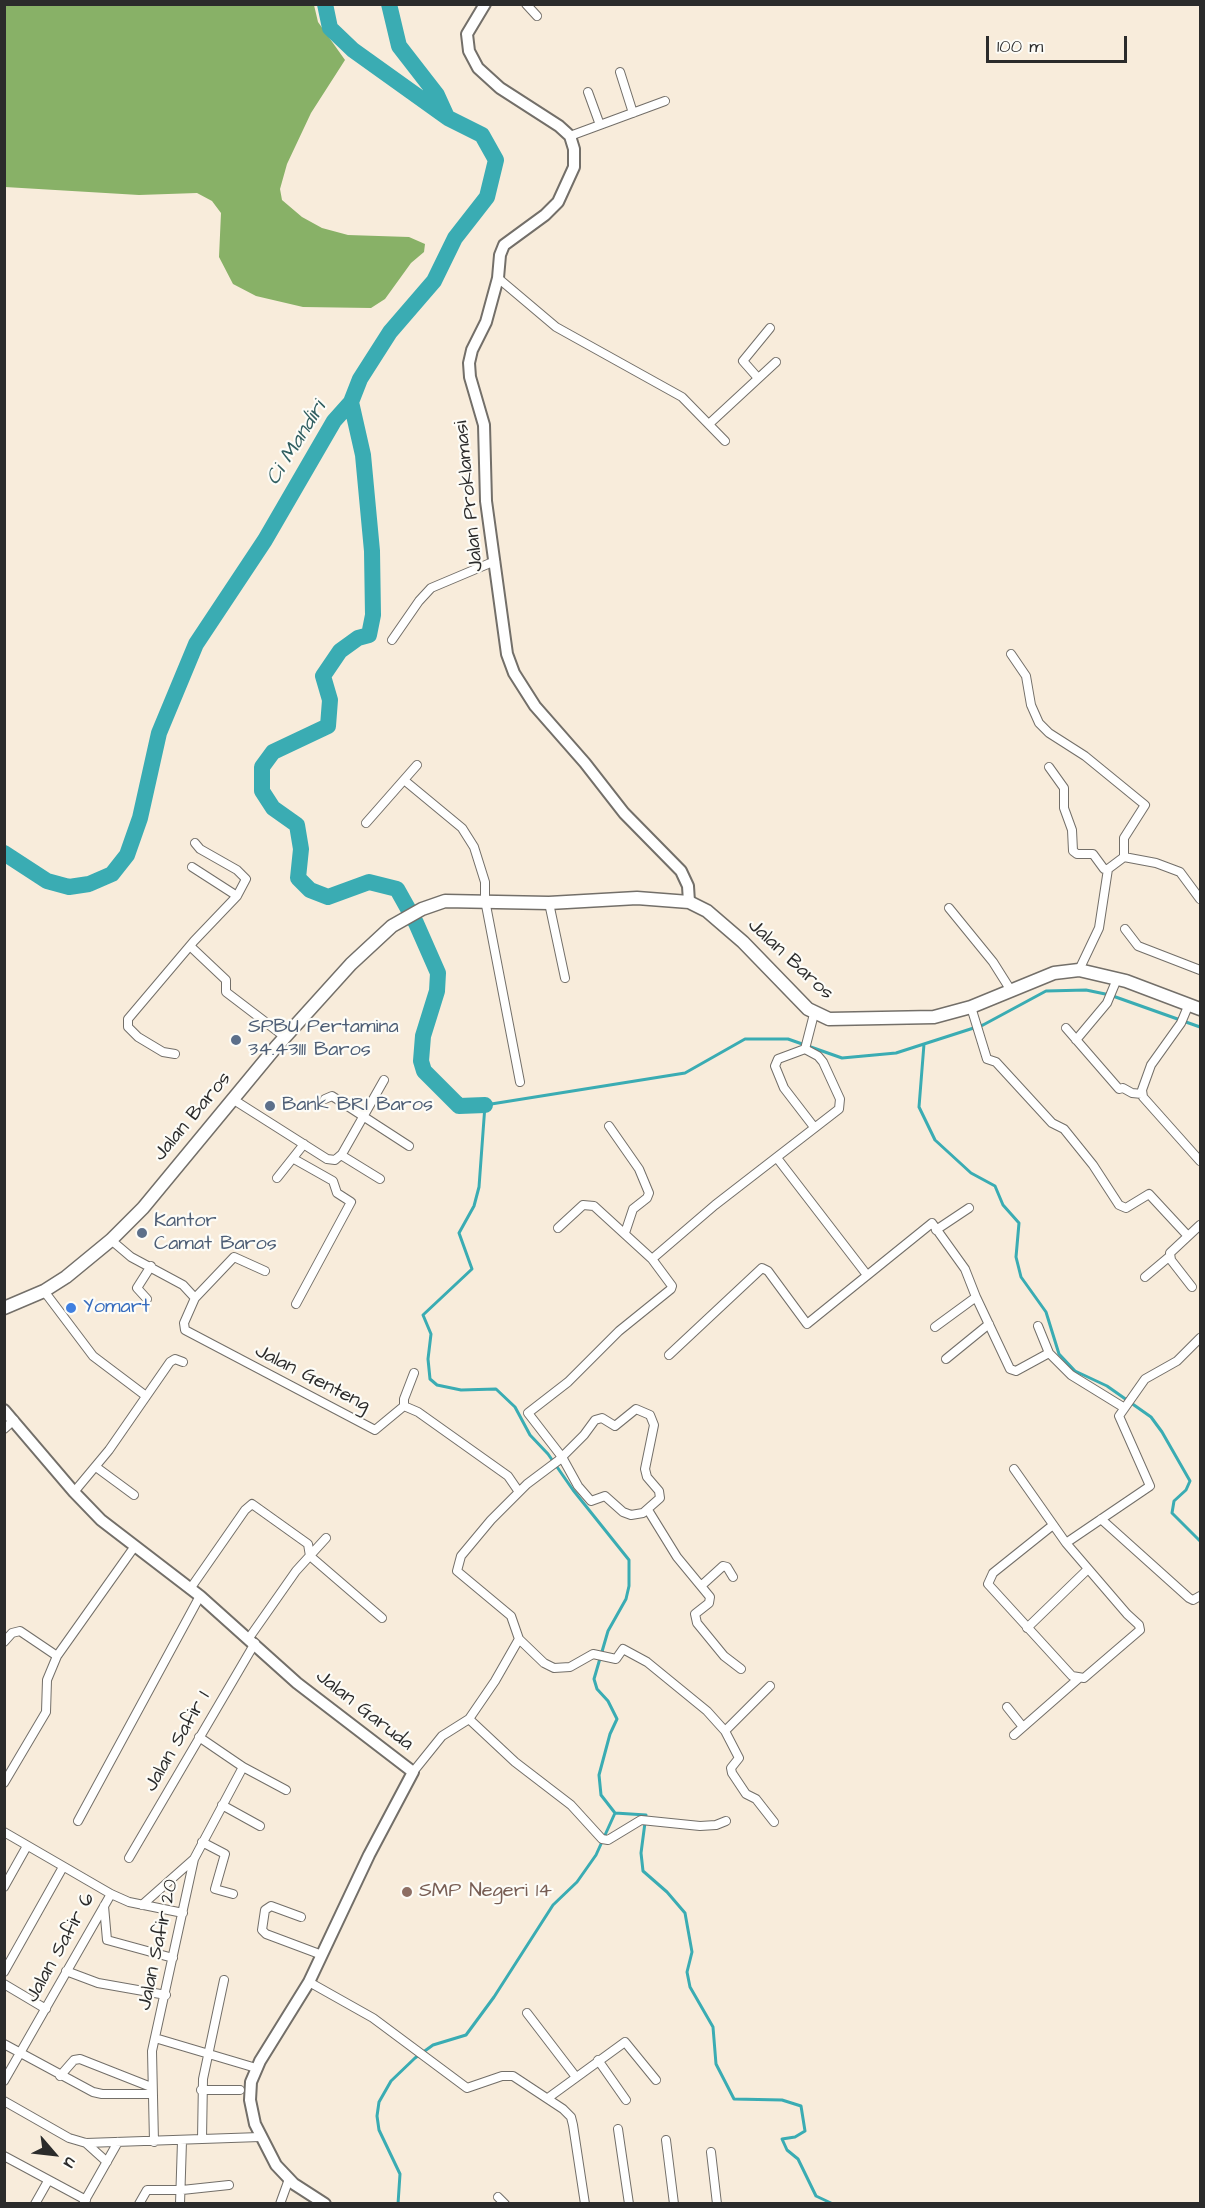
<!DOCTYPE html>
<style>
body{margin:0}
#map{position:relative;width:1205px;height:2208px;overflow:hidden;background:#f8ecdb;font-family:"Architects Daughter",sans-serif}
canvas{display:block}
.frame{position:absolute;inset:0;border:6px solid #2b2b2b;pointer-events:none}
.north{position:absolute;left:24px;top:2124px;width:60px;height:60px;-webkit-text-stroke:4px #fdfcf7;paint-order:stroke;rotate:118deg;font-size:16px;font-weight:700;line-height:24px;text-align:center;color:#2b2b2b}
.north::after{content:'';display:block;margin:auto;width:21px;height:27px;background:#2b2b2b;clip-path:polygon(50% 0,100% 100%,50% 72%,0 100%)}
.scale{position:absolute;left:986px;top:36px;width:141px;height:27px;box-sizing:border-box;border:3px solid #2b2b2b;border-top:0;padding-left:8px;font-size:18px;line-height:21px;white-space:nowrap;color:#2b2b2b;-webkit-text-stroke:4px #fdfcf7;paint-order:stroke}
</style>
<div id="map">
<canvas width="1205" height="2208"></canvas>
<div class="frame"></div>
<div class="north">U</div>
<div class="scale">100 m</div>
</div>
<script>
const g = document.querySelector('canvas').getContext('2d');
g.lineJoin = 'round';
function fillPath(path, color) {
  g.fillStyle = color;
  g.fill(path, 'evenodd');
}
function poly(rows) {
  const path = new Path2D();
  for (const r of rows) {
    path.moveTo(r[0], r[1]);
    for (let i = 2; i < r.length; i += 2) path.lineTo(r[i], r[i + 1]);
  }
  return path;
}
function trace(path, color, width, dash) {
  g.strokeStyle = color;
  g.lineWidth = width;
  g.lineCap = dash ? 'butt' : 'round';
  g.setLineDash(dash || []);
  g.stroke(path);
}
function label(font, color, halo, rows, align = 'center') {
  g.font = font + ' "Architects Daughter",sans-serif';
  g.lineWidth = 4.5;
  g.setLineDash([]);
  g.textBaseline = 'middle';
  g.strokeStyle = halo;
  g.fillStyle = color;
  for (const [text, x, y, turn = 0] of rows) {
    g.save();
    g.translate(x, y);
    g.rotate((+turn || 0) * Math.PI / 180);
    g.textAlign = isNaN(turn) ? turn : align;
    if (halo) g.strokeText(text, 0, 0);
    g.fillText(text, 0, 0);
    g.restore();
  }
}
fillPath(poly([
 [4,5,314,5,318,22,345,60,311,113,287,164,280,189,282,200,302,217,322,228,348,235,409,237,425,244,424,252,411,263,385,299,371,308,303,307,256,296,233,284,219,257,221,213,212,201,197,193,139,195,5,187]
]), '#88b167');
trace(poly([
 [924,1044,919,1107,935,1140,971,1173,995,1186,1003,1205,1019,1223,1016,1257,1021,1277,1046,1312,1059,1354,1075,1371,1107,1386,1151,1417,1162,1432,1190,1481,1186,1490,1174,1501,1172,1513,1200,1541],
 [398,2204,400,2174,379,2130,377,2116,379,2102,391,2081,415,2058,433,2045,466,2035,494,1997,553,1905,577,1882,596,1855,615,1813],
 [833,2204,816,2196,798,2159,787,2150,782,2139,795,2137,805,2131,801,2106,782,2100,734,2099,716,2064,713,2027,690,1987,687,1972,692,1952,685,1913,667,1892,643,1871,641,1853,646,1815,615,1813,601,1795,599,1775,610,1734,617,1719,608,1701,597,1689,594,1679,608,1631,626,1599,629,1586,629,1560,573,1490,548,1454,530,1435,515,1407,496,1389,461,1390,437,1385,430,1379,428,1359,431,1334,423,1315,472,1269,459,1233,474,1206,479,1187,485,1105,685,1073,745,1039,788,1039,842,1058,896,1053,983,1025,1046,991,1086,990,1110,995,1200,1027]
]), '#3aacb3', 3);
trace(poly([
 [389,4,399,46,437,95,447,117],
 [351,402,363,455,372,551,373,615,369,635,358,638,340,651,323,676,330,700,328,726,273,752,262,767,262,791,273,808,297,825,301,849,298,878,310,890,328,897,369,882,397,889,416,923,438,973,437,991,423,1036,421,1061,424,1071,459,1106,485,1105],
 [4,853,47,881,69,887,89,884,112,874,127,855,140,818,159,733,196,644,265,540,334,421,351,402,360,379,390,332,434,281,455,238,487,197,496,160,482,135,448,118,353,50,330,28,325,4]
]), '#3aacb3', 16);
const street = poly([
 [526,4,537,16],
 [620,72,633,113],
 [588,92,600,125],
 [570,136,665,101],
 [498,278,556,327,682,397,725,441],
 [758,378,743,361,770,328],
 [709,424,776,362],
 [392,640,419,601,431,588,495,561],
 [1011,654,1026,676,1031,705,1039,723,1049,733,1085,756,1145,805,1124,838,1124,857,1108,869,1099,928,1079,970],
 [1049,767,1064,788,1064,808,1072,830,1073,851,1077,854,1093,854,1104,869,1108,869],
 [404,780,462,828,474,847,485,882,485,900,520,1082],
 [366,823,417,765],
 [1124,857,1156,863,1180,872,1200,899],
 [192,867,237,896],
 [549,903,565,978],
 [949,908,993,962,1010,989],
 [1125,929,1138,946,1200,970],
 [190,946,226,980,226,992,285,1037],
 [1189,1004,1181,1023,1151,1065,1142,1090,1143,1097,1200,1161],
 [971,1007,987,1059,996,1062,1052,1123,1064,1129,1093,1165,1119,1205,1126,1208,1149,1194,1187,1235],
 [1066,1028,1119,1089,1123,1088,1132,1093,1142,1094],
 [1076,1040,1107,1003,1117,979],
 [805,1049,778,1059,775,1066,784,1088,814,1127],
 [175,1054,163,1052,138,1037,128,1027,128,1019,194,941,237,896,246,879,237,870,200,849,195,843],
 [325,1099,332,1096,409,1146],
 [234,1100,327,1159,335,1160,342,1154,384,1080],
 [609,1126,639,1169,649,1193,647,1198,633,1209,625,1233],
 [341,1155,380,1179],
 [777,1158,867,1275],
 [294,1159,333,1181,337,1193,351,1202,296,1304],
 [277,1178,304,1144],
 [558,1228,583,1205,594,1206,652,1259,715,1205,839,1109,840,1099,823,1062,818,1056,805,1049,814,1014],
 [936,1230,969,1208],
 [111,1240,131,1257,183,1285,195,1298],
 [265,1271,234,1257,195,1298,184,1323,185,1330,375,1430,404,1406],
 [1145,1277,1170,1256],
 [1192,1287,1171,1260,1170,1253,1200,1225],
 [44,1291,93,1356,146,1396],
 [147,1299,137,1288,151,1266],
 [1038,1326,1049,1353,1071,1375,1123,1407],
 [935,1327,976,1297,1010,1369,1016,1371,1049,1353],
 [669,1355,762,1268,768,1271,807,1324,932,1223,965,1269,976,1297],
 [946,1359,989,1324],
 [404,1406,418,1412,508,1476,519,1492],
 [404,1406,404,1399,414,1373],
 [4,1429,14,1420],
 [96,1467,134,1495],
 [1014,1469,1066,1543],
 [74,1492,109,1450,170,1362,175,1359,183,1362],
 [648,1510,677,1557,710,1597,709,1603,695,1614,697,1623,724,1656,741,1669],
 [1101,1519,1189,1598,1193,1600,1200,1596],
 [1053,1525,993,1573,988,1584,1072,1676,1084,1678,1140,1630,1139,1625,1127,1614,1066,1543,1150,1486,1119,1416,1145,1379,1177,1361,1200,1338],
 [701,1586,723,1566,727,1567,733,1577],
 [190,1589,245,1510,252,1504,308,1544,310,1556,382,1618],
 [1027,1628,1088,1569],
 [249,1638,296,1571,326,1538],
 [519,1639,544,1663,554,1668,570,1667,593,1654,616,1659,623,1649,647,1662,707,1711,725,1731,739,1758,731,1768,732,1773,746,1794,756,1799,774,1822],
 [4,1642,12,1633,20,1631,57,1656],
 [1007,1707,1023,1727],
 [469,1719,515,1762,571,1805,602,1839,608,1840,641,1820,700,1826,716,1825,726,1821],
 [725,1731,770,1686],
 [1014,1735,1078,1679],
 [199,1737,243,1767,286,1790],
 [413,1772,442,1736,469,1719,495,1681,519,1639,511,1616,457,1571,461,1556,491,1520,527,1484,559,1460,584,1435,595,1420,602,1418,615,1426,636,1409,650,1415,654,1425,645,1469,647,1477,659,1491,660,1498,643,1513,631,1515,623,1512,605,1496,591,1501,578,1486,562,1457,528,1413,568,1382,619,1331,671,1289,672,1286,652,1259],
 [4,1783,46,1712,47,1680,57,1656,135,1546],
 [222,1805,260,1826],
 [78,1821,200,1596],
 [4,1832,111,1894,129,1902,183,1913],
 [202,1842,225,1854,215,1889,233,1894],
 [129,1858,255,1643],
 [4,1887,27,1846],
 [142,1905,194,1859],
 [104,1906,107,1940,173,1958],
 [301,1917,271,1906,265,1910,262,1930,266,1934,322,1955],
 [66,1971,98,1983,166,1995],
 [4,1972,63,1867],
 [309,1982,373,2018,467,2088,502,2076,513,2076,563,2109,571,2117,573,2125,585,2204],
 [4,1984,46,2009],
 [527,2013,576,2077],
 [155,2038,256,2068],
 [4,2044,93,2092,102,2094,152,2094],
 [598,2060,626,2100],
 [60,2076,74,2060,80,2059,151,2087],
 [4,2081,111,1894],
 [201,2090,240,2090],
 [548,2098,625,2042,656,2080],
 [4,2101,69,2138,86,2143,260,2137],
 [618,2129,629,2204],
 [202,2139,203,2079,224,1980],
 [666,2140,674,2204],
 [154,2142,152,2051,194,1859,243,1767],
 [86,2143,107,2162],
 [711,2152,717,2204],
 [4,2156,86,2200],
 [498,2197,505,2204],
 [84,2202,118,2142],
 [35,2204,48,2181],
 [139,2204,147,2190,182,2190,229,2185],
 [180,2204,182,2141],
 [280,2204,289,2179]
]);
const secondary = poly([
 [485,4,467,34,469,51,478,68,500,88,559,126,570,136,574,149,574,167,558,202,545,215,504,245,500,255,498,278,486,322,472,350,469,363,470,377,484,425,486,501,507,654,514,673,535,706,585,763,624,813,681,871,688,886,689,902],
 [4,1410,74,1492,101,1520,200,1596,297,1683,413,1772,369,1855,309,1982,260,2061,251,2082,250,2100,255,2124,276,2165,294,2184,325,2204]
]);
const primary = poly([
 [4,1308,44,1291,66,1277,111,1240,143,1208,276,1047,351,964,392,926,422,909,445,901,549,903,637,898,689,902,707,911,743,942,808,1009,829,1019,934,1017,971,1007,1054,973,1079,970,1126,981,1200,1009]
]);
trace(street, '#736f69', 10);
trace(secondary, '#736f69', 14);
trace(primary, '#736f69', 15);
trace(street, '#fff', 8);
trace(secondary, '#fff', 10);
trace(primary, '#fff', 12);
for (const [x, y, r, color] of [
 [236,1040,6,"#5c6f8a"],
 [270,1106,6,"#5c6f8a"],
 [142,1233,6,"#5c6f8a"],
 [71,1308,6,"#3f7fe0"],
 [407,1892,6,"#8d6e63"]
]) {
  const dot = new Path2D();
  dot.arc(x, y, r, 0, 2 * Math.PI);
  g.fillStyle = color;
  g.fill(dot);
  trace(dot, '#fdfcf7', 2);
}
label('20px', '#2b2b2b', '#fdfcf7', [
 ["Jalan Proklamasi",470,496,-96],
 ["Jalan Baros",790,960,43],
 ["Jalan Baros",193,1117,-50],
 ["Jalan Genteng",312,1379,27],
 ["Jalan Garuda",364,1711,38],
 ["Jalan Safir 1",178,1742,-60],
 ["Jalan Safir 20",159,1945,-78],
 ["Jalan Safir 6",61,1948,-61]
]);
label('20px', '#4e5e75', '#fdfcf7', [
 ["SPBU Pertamina",248,1028],
 ["34.43111 Baros",248,1051],
 ["Bank BRI Baros",282,1106],
 ["Kantor",154,1222],
 ["Camat Baros",154,1245]
], 'left');
label('20px', '#366cbe', '#fdfcf7', [
 ["Yomart",83,1308]
], 'left');
label('20px', '#785e54', '#fdfcf7', [
 ["SMP Negeri 14",419,1892]
], 'left');
label('italic 21px', '#315f61', '#fdfcf7', [
 ["Ci Mandiri",297,444,-58]
]);
</script>
